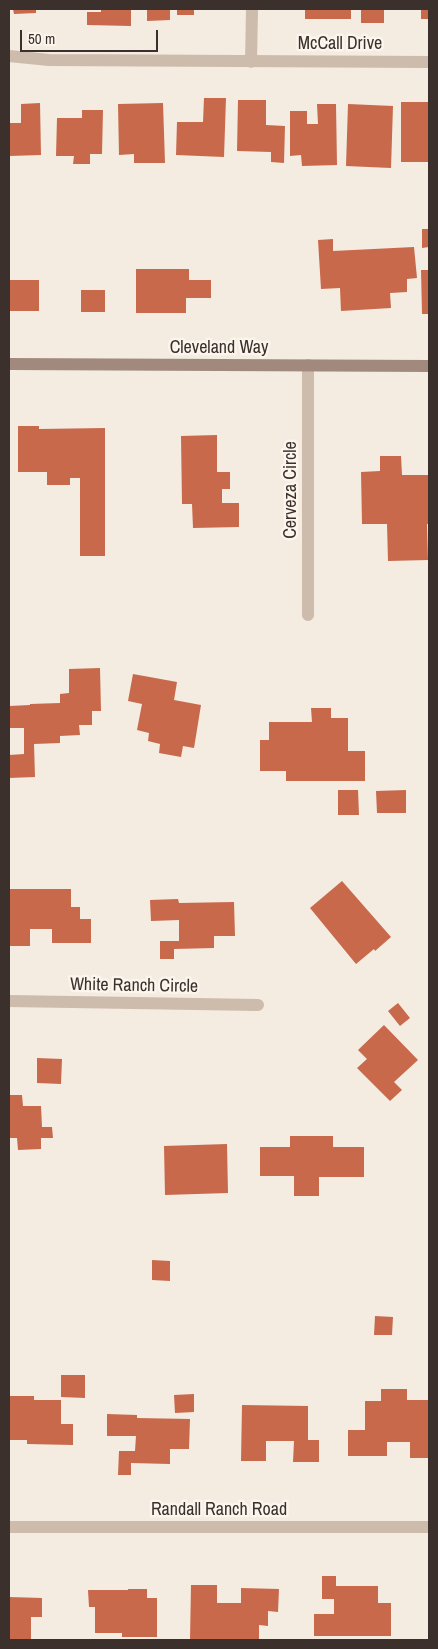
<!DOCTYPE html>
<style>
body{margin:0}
#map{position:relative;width:438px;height:1649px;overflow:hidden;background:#f4ebe1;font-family:"Archivo Narrow",sans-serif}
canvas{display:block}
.frame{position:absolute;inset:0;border:10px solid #3b302b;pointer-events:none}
.scale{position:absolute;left:20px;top:30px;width:138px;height:22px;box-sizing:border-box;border:2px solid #3b302b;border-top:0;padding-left:6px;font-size:15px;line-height:18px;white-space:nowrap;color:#3b302b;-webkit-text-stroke:4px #fbf5ee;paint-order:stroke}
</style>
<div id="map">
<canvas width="438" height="1649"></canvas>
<div class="frame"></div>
<div class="scale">50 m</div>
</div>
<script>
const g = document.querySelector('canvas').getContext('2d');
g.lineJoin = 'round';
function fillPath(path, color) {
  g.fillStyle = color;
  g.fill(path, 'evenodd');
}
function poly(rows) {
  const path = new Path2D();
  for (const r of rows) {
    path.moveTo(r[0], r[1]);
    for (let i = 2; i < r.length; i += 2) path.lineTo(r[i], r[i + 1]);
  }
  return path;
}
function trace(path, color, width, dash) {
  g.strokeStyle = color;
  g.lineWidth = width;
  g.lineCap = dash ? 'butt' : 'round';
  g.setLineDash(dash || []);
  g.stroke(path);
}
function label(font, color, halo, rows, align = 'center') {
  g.font = font + ' "Archivo Narrow",sans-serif';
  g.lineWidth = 5;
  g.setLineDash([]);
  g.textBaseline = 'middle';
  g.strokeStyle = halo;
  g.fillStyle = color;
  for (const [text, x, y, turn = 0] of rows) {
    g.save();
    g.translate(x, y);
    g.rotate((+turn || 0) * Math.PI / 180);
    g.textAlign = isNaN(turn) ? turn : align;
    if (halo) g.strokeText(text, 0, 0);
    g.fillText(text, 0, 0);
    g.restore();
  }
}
fillPath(poly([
 [13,9,36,9,36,13,14,14],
 [101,9,131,9,131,26,87,25,87,12,101,12],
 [147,9,170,9,170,20,147,21],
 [177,9,194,9,194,15,177,15],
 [305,9,351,9,351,19,305,19],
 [361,9,384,9,384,23,361,23],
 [421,9,429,9,429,19,421,19],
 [204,98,226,98,224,157,176,155,177,122,203,122],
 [238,100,266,100,266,125,285,126,284,163,271,162,271,152,237,151],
 [401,102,429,102,429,162,401,162],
 [40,103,41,155,9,156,9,123,21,123,21,104],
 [163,103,165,163,134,163,134,154,119,155,118,104],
 [317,104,336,104,337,165,302,166,301,155,290,156,290,111,307,111,307,124,318,124],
 [348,104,393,106,391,168,346,166],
 [82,110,103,110,102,154,90,154,90,164,73,164,74,156,56,156,57,118,82,118],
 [422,229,429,229,429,247,422,248],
 [333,239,333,251,414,247,417,278,407,279,407,292,390,293,391,308,341,311,340,288,321,289,318,240],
 [136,269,189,269,189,280,211,280,211,298,186,298,186,313,136,313],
 [421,270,429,270,429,314,422,314],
 [9,280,39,280,39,311,9,311],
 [81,290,105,290,105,312,81,312],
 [18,426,39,426,39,429,105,428,105,556,80,556,80,478,70,478,70,485,47,485,47,472,18,472],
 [217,435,217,472,230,472,230,489,222,489,222,503,239,503,239,527,193,528,192,504,182,504,181,436],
 [380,456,401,456,402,475,429,475,429,524,427,524,428,560,388,561,387,524,362,524,361,472,380,471],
 [100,668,101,711,92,711,92,725,79,725,80,735,60,736,60,743,34,744,35,777,9,778,9,755,24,754,24,728,9,728,9,706,30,705,30,704,60,703,60,694,69,693,69,669],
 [133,674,177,682,174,700,201,705,194,748,183,746,181,757,159,753,160,744,148,741,149,733,137,730,142,704,128,701],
 [311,708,331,708,331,718,348,718,348,751,365,751,365,781,286,781,286,771,260,771,260,740,269,740,269,722,312,722],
 [338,790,358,790,359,815,338,815],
 [406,790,406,813,377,813,376,791],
 [342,881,391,937,375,951,374,949,356,964,310,908],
 [9,889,71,889,71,907,80,907,80,919,91,919,91,943,52,943,52,929,30,929,30,946,9,946],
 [178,899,179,903,234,902,235,936,214,936,214,948,174,949,174,959,160,959,160,941,179,941,179,920,151,921,150,900],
 [398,1003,410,1018,400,1026,388,1011],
 [384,1025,418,1060,394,1082,402,1090,390,1101,357,1068,367,1059,358,1050],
 [37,1058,62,1059,61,1084,37,1083],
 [9,1095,22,1095,23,1106,41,1106,42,1127,52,1127,53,1138,41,1138,41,1149,18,1150,17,1138,9,1138],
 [290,1136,333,1136,333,1147,364,1147,364,1177,319,1177,319,1196,294,1196,294,1176,260,1176,260,1147,290,1147],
 [227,1144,228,1193,165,1195,164,1146],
 [152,1260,170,1261,170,1281,152,1280],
 [375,1316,393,1317,392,1335,374,1335],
 [61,1375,85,1375,85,1398,61,1397],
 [381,1389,407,1389,407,1400,429,1400,429,1458,410,1458,410,1442,387,1442,387,1456,348,1456,348,1430,365,1430,365,1401,381,1401],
 [194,1394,194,1412,175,1413,174,1395],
 [9,1396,34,1396,34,1400,61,1400,61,1424,73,1424,73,1445,27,1444,27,1440,9,1440],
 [242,1405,308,1406,308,1440,319,1440,319,1462,293,1462,294,1441,266,1441,266,1461,241,1461],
 [107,1414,137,1415,137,1418,190,1419,189,1449,170,1449,170,1464,131,1463,131,1475,118,1475,119,1451,135,1451,136,1436,107,1436],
 [322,1576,336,1576,336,1586,378,1586,378,1603,391,1603,391,1636,314,1636,314,1614,334,1614,334,1599,322,1599],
 [191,1585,217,1585,217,1603,241,1603,241,1588,279,1589,278,1612,268,1611,268,1626,259,1625,259,1640,190,1640],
 [128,1589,147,1589,147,1598,157,1598,157,1637,122,1637,122,1633,95,1633,95,1607,89,1607,88,1590,128,1590],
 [9,1597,42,1598,42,1617,31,1617,31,1640,9,1640]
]), '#c8694b');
trace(poly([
 [9,56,49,60,429,62],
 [251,62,252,9],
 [308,365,308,615],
 [9,1001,258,1005],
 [9,1527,429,1527]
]), '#cdbbac', 12);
trace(poly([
 [9,364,429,366]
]), '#a18a7d', 12);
label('18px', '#3b302b', '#fbf5ee', [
 ["McCall Drive",340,44],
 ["Cleveland Way",219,348],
 ["Cerveza Circle",291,490,-90],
 ["White Ranch Circle",134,986,1],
 ["Randall Ranch Road",219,1510]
]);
</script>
